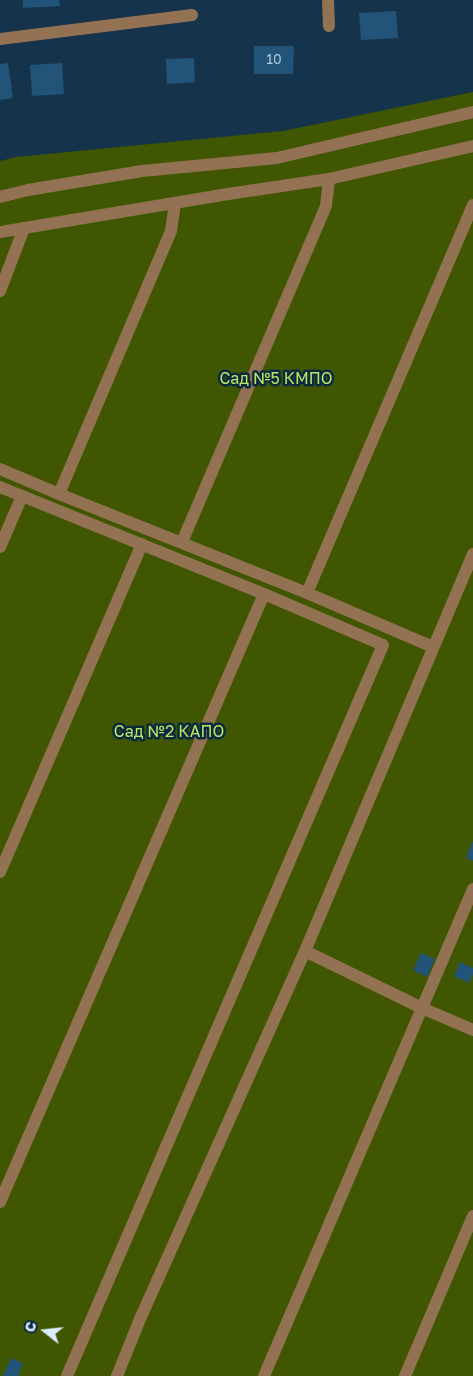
<!DOCTYPE html>
<meta charset="utf-8">
<style>
body{margin:0}
#map{position:relative;width:473px;height:1376px;overflow:hidden;background:#15344b;font-family:"Golos Text",sans-serif}
canvas{display:block}
.north{position:absolute;left:20px;top:1306px;width:50px;height:50px;-webkit-text-stroke:4px #0a2a40;paint-order:stroke;rotate:286deg;font-size:14px;font-weight:700;line-height:20px;text-align:center;color:#daecfb}
.north::after{content:'';display:block;margin:auto;width:18px;height:22px;background:#daecfb;clip-path:polygon(50% 0,100% 100%,50% 72%,0 100%)}
</style>
<div id="map">
<canvas width="473" height="1376"></canvas>
<div class="north">С</div>
</div>
<script>
const g = document.querySelector('canvas').getContext('2d');
g.lineJoin = 'round';
function fillPath(path, color) {
  g.fillStyle = color;
  g.fill(path, 'evenodd');
}
function poly(rows) {
  const path = new Path2D();
  for (const r of rows) {
    path.moveTo(r[0], r[1]);
    for (let i = 2; i < r.length; i += 2) path.lineTo(r[i], r[i + 1]);
  }
  return path;
}
function trace(path, color, width, dash) {
  g.strokeStyle = color;
  g.lineWidth = width;
  g.lineCap = dash ? 'butt' : 'round';
  g.setLineDash(dash || []);
  g.stroke(path);
}
function label(font, color, halo, rows, align = 'center') {
  g.font = font + ' "Golos Text",sans-serif';
  g.lineWidth = 5;
  g.setLineDash([]);
  g.textBaseline = 'middle';
  g.strokeStyle = halo;
  g.fillStyle = color;
  for (const [text, x, y, turn = 0] of rows) {
    g.save();
    g.translate(x, y);
    g.rotate((+turn || 0) * Math.PI / 180);
    g.textAlign = isNaN(turn) ? turn : align;
    if (halo) g.strokeText(text, 0, 0);
    g.fillText(text, 0, 0);
    g.restore();
  }
}
fillPath(poly([
 [473,92,473,1376,0,1376,0,161,17,157,283,131]
]), '#415600');
fillPath(poly([
 [23,0,59,0,60,6,23,8],
 [396,11,398,38,361,40,359,13],
 [254,46,294,46,293,74,254,74],
 [194,58,195,82,167,84,166,59],
 [8,63,13,98,0,100,0,64],
 [62,63,64,94,32,96,30,65],
 [473,841,473,861,466,858],
 [421,953,435,959,427,977,413,970],
 [460,962,473,968,473,974,469,983,454,976],
 [11,1358,23,1363,18,1376,3,1376]
]), '#225378');
trace(poly([
 [328,0,329,26],
 [0,39,192,15],
 [0,197,28,190,142,171,277,158,473,112],
 [0,232,228,194,329,179,473,146],
 [0,291,24,228],
 [0,469,59,494,307,593,433,647],
 [0,487,264,594,383,645,67,1376],
 [59,494,171,231,175,203],
 [182,542,326,206,329,179],
 [0,547,22,496],
 [307,593,473,205],
 [0,872,142,544],
 [305,951,422,1008,473,1030],
 [0,1202,264,594],
 [117,1376,140,1319,305,951,473,554],
 [264,1376,473,889],
 [405,1376,473,1216]
]), '#937254', 12);
label('14px', '#acc6da', null, [
 ["10",274,60]
]);
label('16px', '#bce461', '#0a2a40', [
 ["Сад №5 КМПО",276,379],
 ["Сад №2 КАПО",169,732]
]);
</script>
